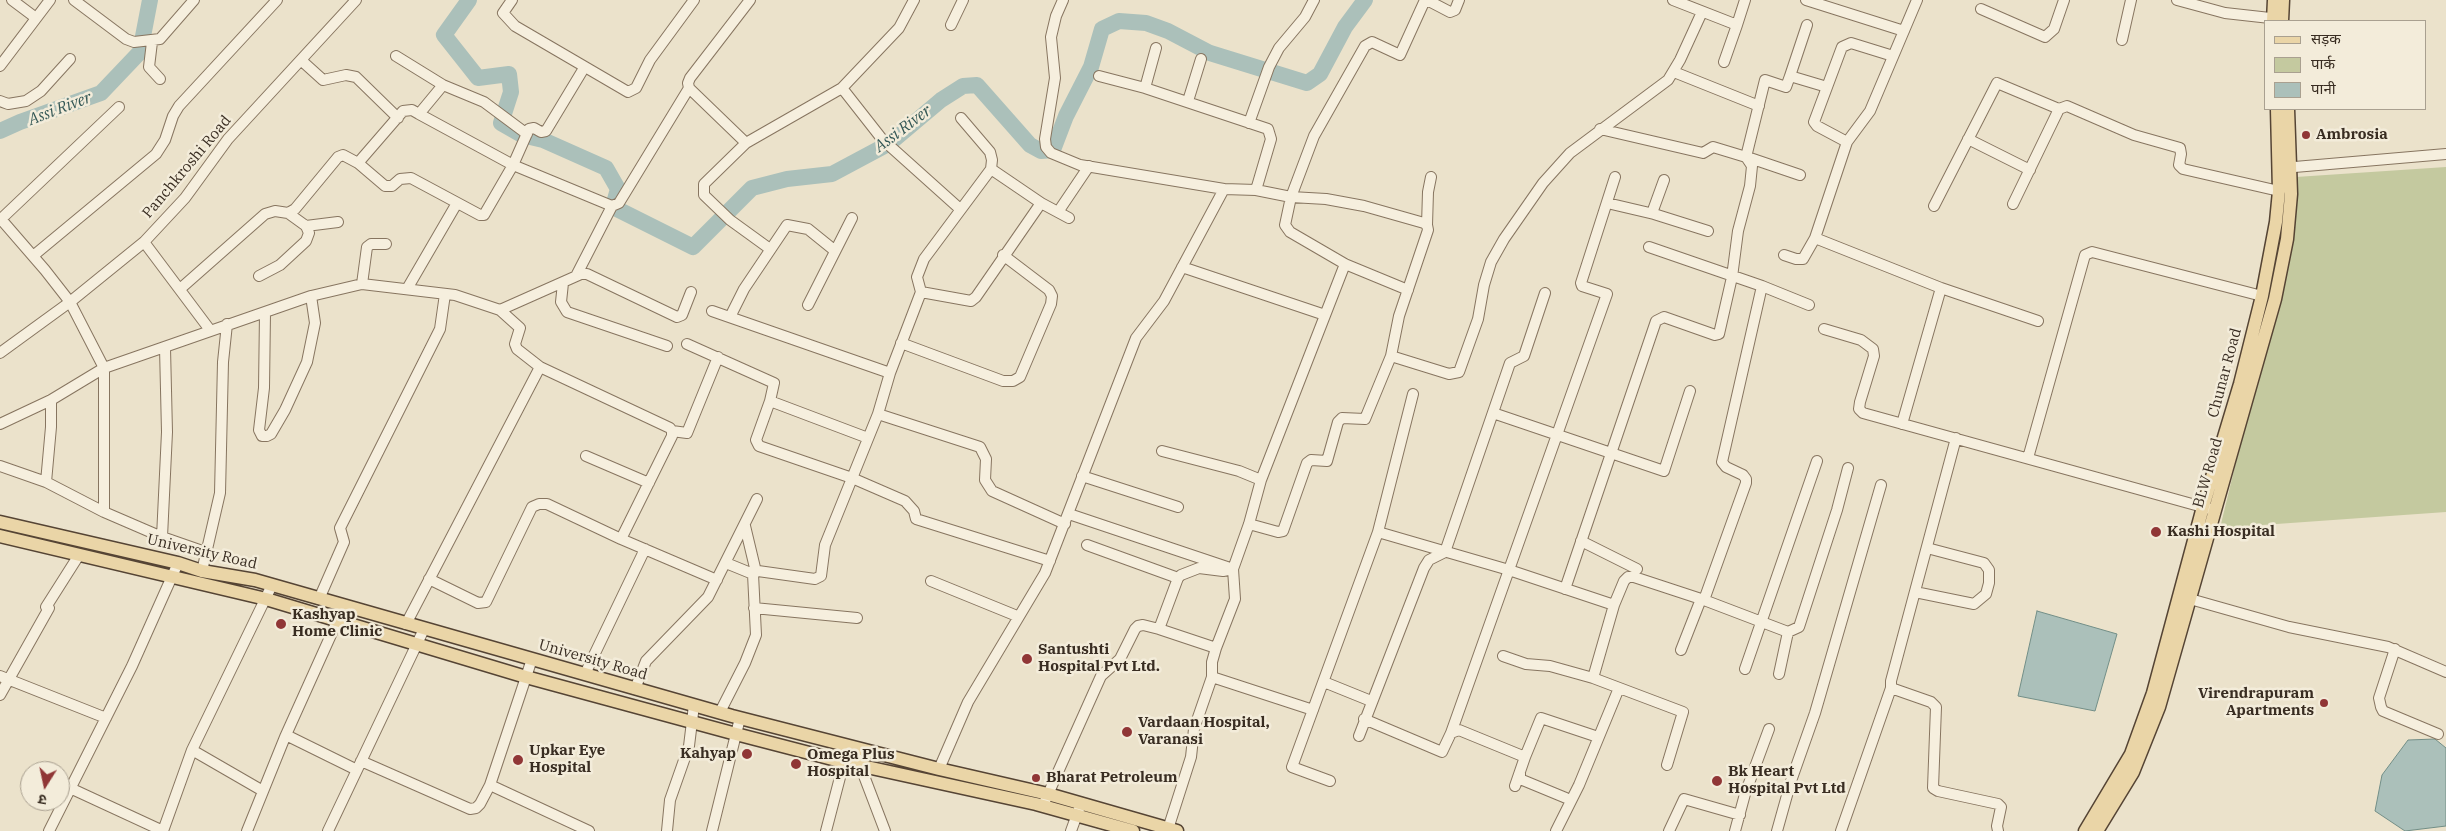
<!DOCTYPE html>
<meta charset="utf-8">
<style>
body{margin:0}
#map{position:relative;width:2446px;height:831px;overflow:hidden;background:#ebe2cb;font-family:"IBM Plex Serif","Noto Sans Devanagari",serif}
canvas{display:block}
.legend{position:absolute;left:2264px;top:20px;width:162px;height:90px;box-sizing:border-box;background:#f3ecda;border:1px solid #a9a090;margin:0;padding:6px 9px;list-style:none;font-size:15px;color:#392d22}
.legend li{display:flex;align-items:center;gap:10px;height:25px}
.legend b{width:25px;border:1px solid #a9a090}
.north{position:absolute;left:20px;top:761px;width:50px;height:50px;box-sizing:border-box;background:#f3ecda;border:1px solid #a9a090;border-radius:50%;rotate:190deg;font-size:14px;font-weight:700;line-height:20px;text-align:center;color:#392d22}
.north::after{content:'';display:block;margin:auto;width:18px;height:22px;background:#903636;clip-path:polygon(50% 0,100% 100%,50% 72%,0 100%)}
</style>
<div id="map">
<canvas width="2446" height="831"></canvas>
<ul class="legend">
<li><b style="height:6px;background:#ead5a7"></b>सड़क</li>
<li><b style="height:14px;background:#c4c99f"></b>पार्क</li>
<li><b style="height:14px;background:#abc0ba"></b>पानी</li>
</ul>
<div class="north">उ</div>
</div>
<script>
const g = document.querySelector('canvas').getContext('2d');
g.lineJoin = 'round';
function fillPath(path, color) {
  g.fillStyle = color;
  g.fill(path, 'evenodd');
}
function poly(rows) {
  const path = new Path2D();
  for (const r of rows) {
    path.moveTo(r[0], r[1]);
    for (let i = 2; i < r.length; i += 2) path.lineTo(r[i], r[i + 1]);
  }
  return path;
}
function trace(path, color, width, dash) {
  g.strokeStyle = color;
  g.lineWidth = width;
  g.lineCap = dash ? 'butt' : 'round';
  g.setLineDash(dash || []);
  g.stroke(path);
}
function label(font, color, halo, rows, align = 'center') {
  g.font = font + ' "IBM Plex Serif",serif';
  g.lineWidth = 5;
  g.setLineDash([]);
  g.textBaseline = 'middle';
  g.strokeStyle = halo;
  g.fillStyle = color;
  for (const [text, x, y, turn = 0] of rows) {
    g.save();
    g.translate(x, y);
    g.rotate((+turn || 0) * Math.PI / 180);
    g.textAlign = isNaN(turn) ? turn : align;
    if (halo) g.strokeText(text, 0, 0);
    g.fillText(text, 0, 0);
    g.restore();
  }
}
fillPath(poly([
 [2446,167,2446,512,2220,528,2275,302,2296,177]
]), '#c4c99f');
const water = poly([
 [2037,611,2117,634,2095,711,2018,696,2037,611],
 [2435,739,2446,748,2446,826,2405,831,2375,811,2382,775,2408,740,2435,739]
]);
fillPath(water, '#abc0ba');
trace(water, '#728e87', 1);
trace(poly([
 [469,0,444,35,478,78,509,74,511,92,501,123,522,135,543,140,606,168,618,189,613,207,693,247,752,188,787,179,832,174,890,143,941,100,963,86,977,85,1030,145,1041,151,1053,150,1066,116,1091,67,1102,29,1119,21,1146,23,1168,31,1210,53,1307,83,1320,74,1345,27,1365,0],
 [0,131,20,122,101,93,140,52,150,0]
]), '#abc0ba', 16);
const minor = poly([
 [12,0,36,18],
 [74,0,126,39,134,42,160,39,194,0],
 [512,0,503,13,515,26,628,92,636,88,650,60,694,0],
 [750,0,690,78,688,83,689,88,746,143,704,184,704,195,730,220,770,249],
 [1063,0,1056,16,1051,37,1055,78,1045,139,1046,147,1051,153,1080,165,1224,189],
 [1427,0,1450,12,1455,10,1459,0],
 [1673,0,1737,25,1745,0],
 [1806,0,1904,31],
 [1917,0,1870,111,1847,142,1815,238,1941,288,2038,321],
 [2177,0,2225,13,2279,19],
 [1981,9,2045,37,2054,29,2064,0],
 [951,25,963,0],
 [2122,40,2131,0],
 [152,42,149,67,160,79],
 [396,56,443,85,484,102,527,134],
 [302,61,323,80,346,75,356,77,398,118],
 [1724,62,1737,25],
 [0,66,50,0],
 [1674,72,1759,106],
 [1099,76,1145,88,1268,129,1271,139,1256,190],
 [1790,76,1807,25],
 [842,88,882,139,960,209],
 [1145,88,1156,48],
 [0,101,8,104,26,101,41,91,70,59],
 [1188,101,1201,59],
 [419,114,513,165,612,206,619,203,689,88],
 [1249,123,1269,67,1279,48,1305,17,1314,0],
 [1600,129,1703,153,1713,147,1746,157,1765,80,1786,87,1790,76,1827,87],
 [1968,139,2030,170],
 [1847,142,1817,126,1814,122,1842,47,1851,43,1893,56],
 [746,143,842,88,899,28,914,0],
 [1747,157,1800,175],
 [358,163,403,111,412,110,419,114,443,85],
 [2283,168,2446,154],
 [991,169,1041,203,1069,218],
 [1607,203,1654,214,1708,231],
 [2013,204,2059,109,2067,106,2134,135,2180,148,2181,154,2179,165,2183,169,2279,191],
 [1934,206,1997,83,2059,109],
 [1058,212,1089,166],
 [1652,213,1664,180],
 [0,218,45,270,70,302,104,368,104,512],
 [0,220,119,107],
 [1427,225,1428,192,1431,177],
 [306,226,338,222],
 [144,242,210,330],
 [1649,247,1762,286,1722,462,1726,467,1743,475,1746,479,1746,483,1704,600],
 [1784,255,1796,259,1803,259,1815,238],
 [33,256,156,154,165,140,173,116,179,106,277,0],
 [1182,267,1325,315],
 [259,276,280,265,306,241,309,233,306,226,288,213],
 [576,276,612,206],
 [563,283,561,302,567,312,667,346],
 [362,284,367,247,371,244,386,244],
 [1762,286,1809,305],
 [180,289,265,214,275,211,288,213,295,209,338,157,343,155,358,163,385,186,392,186,400,179,411,178,480,215,484,215,513,165,529,129,534,128,541,132,546,131,584,68],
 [407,289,457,203],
 [1408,290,1345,264,1290,232,1285,225,1291,197,1314,136,1365,46,1372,42,1400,55,1425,0],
 [921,292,917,277,924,259,991,169,992,160,990,152,961,118],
 [808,305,852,218],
 [500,310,581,274,587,274,677,317,682,315,691,292],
 [712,311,890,373],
 [265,313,264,388,259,430,262,436,267,436,271,434,285,410,307,362,315,323,311,296],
 [730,317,744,289,787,225,808,229,834,250],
 [1824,329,1861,340,1873,349,1874,356,1860,402,1859,409,1863,413,2210,509],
 [901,343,1003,381,1013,381,1020,377,1051,304,1052,296,1049,290,1003,255],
 [687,344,774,383,770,401,756,440,759,446,852,478,905,501,914,511,916,519,1050,561],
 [0,353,70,302,144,242,185,198,228,139,356,0],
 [1391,356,1449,374,1459,372,1478,319,1484,285,1491,262,1504,239,1543,183,1570,153,1668,80,1680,60,1702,12],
 [770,401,868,438],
 [1493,413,1664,471,1690,391],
 [878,414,980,447,986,459,985,480,992,491,1065,524],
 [0,424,51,400,104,368,311,296,362,284,455,295,500,310,520,328,515,344,517,349,540,367,670,428,672,431,687,433,718,357],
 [1902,424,1941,288],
 [1956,438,1891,681,1891,688,1931,702,1936,707,1933,788,1938,791,1998,804,2001,807,1997,826,1998,831],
 [1162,451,1239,471,1261,480],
 [586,456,649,483],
 [2028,458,2085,255,2092,252,2262,296],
 [0,466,46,482,104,512,162,537,208,553],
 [1082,476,1178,507],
 [46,482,51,427,51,400],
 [1069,514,1233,569,1235,599,1216,648,1212,662,1212,677,1194,729,1191,757,1168,829],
 [745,526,756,572],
 [1378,532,1509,570,1614,605,1624,581,1628,577,1634,577,1704,600,1788,632,1799,627,1837,510,1848,468],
 [162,537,167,432,165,348],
 [621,539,717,580],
 [1581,541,1637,569],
 [1087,545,1178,578],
 [726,563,753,574],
 [202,571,220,493,223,362,227,324],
 [429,579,478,603,486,602,532,507,539,504,547,504,621,539,672,436,672,431],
 [931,581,1017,616],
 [1565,589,1656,321,1664,317,1715,335,1719,334,1732,277,1738,231,1750,186,1752,166,1746,157],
 [1915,592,1974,604,1986,594,1989,583,1989,570,1984,563,1927,548],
 [319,599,344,542,340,528,440,329,445,294],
 [2190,599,2289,627,2388,647,2446,672],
 [1614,605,1593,678,1683,712,1667,765],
 [46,607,79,555],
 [754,608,857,618],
 [406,624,540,367],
 [1159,629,1216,648],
 [2395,649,2379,698,2381,707,2383,711,2438,734],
 [1681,650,1701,599],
 [1503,656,1526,664,1550,666,1593,678],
 [1745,669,1817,461],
 [585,674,645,549],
 [1779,674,1788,632],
 [0,676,106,718],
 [1212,677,1313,710],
 [1324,682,1371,701],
 [635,689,646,661,708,597,757,499],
 [0,695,49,608],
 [720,712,745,663,756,635,753,574,758,571,815,579,821,576,825,545,878,414,890,373,921,292,971,301,976,297,1041,203],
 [1364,719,1442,752,1451,733,1459,730,1525,757,1541,718,1598,737],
 [1451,733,1607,294,1582,286,1581,283,1615,177],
 [286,735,357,770],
 [1359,736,1424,568,1429,560,1445,552,1510,363,1524,356,1545,293],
 [853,747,885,831],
 [192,750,263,791],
 [361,761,470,809,476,808,480,804,490,785,532,659],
 [939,769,968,702,1045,573,1136,338,1164,301,1224,189,1256,190,1291,197,1326,199,1364,206,1424,223,1427,225,1428,230,1399,316,1391,356,1365,419,1342,418,1338,422,1327,461,1311,460,1307,463,1283,531,1278,532,1249,524],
 [1520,773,1520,779,1566,798],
 [1330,781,1292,767,1378,532,1413,394],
 [490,785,589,831],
 [1515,786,1525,757],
 [70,788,163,831],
 [1045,801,1101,676,1120,659,1135,629,1138,626,1143,625,1159,629,1178,578,1181,575,1199,568,1223,571,1233,569,1249,524,1261,480,1345,264],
 [49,831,132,666,178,563],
 [163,831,192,750,272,585],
 [247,831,285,737,344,606],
 [328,831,424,629],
 [667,831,670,800,689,746,694,705],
 [712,831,740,718],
 [826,831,844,762],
 [1071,831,1079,809],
 [1556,831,1579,785,1619,688],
 [1669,831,1684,799,1740,815],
 [1735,831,1745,794,1769,729],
 [1777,831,1791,781,1815,713,1881,485],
 [1841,831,1891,688]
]);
const major = poly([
 [2273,21,2274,0],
 [2282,21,2283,0],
 [0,522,178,563,202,571,255,580,732,716,939,769,1048,794,1177,831],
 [0,536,266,599,526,677,736,734,844,762,1036,804,1133,831],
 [2085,831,2131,754,2153,693,2203,507,2240,384,2262,296,2276,222,2279,191,2277,109],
 [2097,831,2133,772,2159,707,2275,299,2287,239,2291,194,2288,109]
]);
trace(minor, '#877560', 12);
trace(major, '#554434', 15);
trace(minor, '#f6efde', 10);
trace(major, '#ead5a7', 12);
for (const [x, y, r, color] of [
 [2306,135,5,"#903636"],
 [2156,532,6,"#903636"],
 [281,624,6,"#903636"],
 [1027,659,6,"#903636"],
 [2324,703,5,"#903636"],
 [1127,732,6,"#903636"],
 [747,754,6,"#903636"],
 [518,760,6,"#903636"],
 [796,764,6,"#903636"],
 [1036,778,5,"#903636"],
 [1717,781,6,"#903636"]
]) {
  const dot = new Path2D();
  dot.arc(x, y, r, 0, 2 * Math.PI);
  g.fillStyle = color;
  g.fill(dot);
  trace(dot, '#f3ecda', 2);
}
label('bold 15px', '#392d22', '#f3ecda', [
 ["Ambrosia",2316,135],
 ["Kashi Hospital",2167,532],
 ["Kashyap",292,615],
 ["Home Clinic",292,632],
 ["Santushti",1038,650],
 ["Hospital Pvt Ltd.",1038,667],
 ["Virendrapuram",2314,694,"right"],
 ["Apartments",2314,711,"right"],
 ["Vardaan Hospital,",1138,723],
 ["Varanasi",1138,740],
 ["Upkar Eye",529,751],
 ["Hospital",529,768],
 ["Kahyap",736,754,"right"],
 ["Omega Plus",807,755],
 ["Hospital",807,772],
 ["Bk Heart",1728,772],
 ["Hospital Pvt Ltd",1728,789],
 ["Bharat Petroleum",1046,778]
], 'left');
label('15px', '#392d22', '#f3ecda', [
 ["Panchkroshi Road",187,167,-50],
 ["Chunar Road",2225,373,-75],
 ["BLW Road",2208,473,-74],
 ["University Road",202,552,13],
 ["University Road",593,660,16]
]);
label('italic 16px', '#335755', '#f3ecda', [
 ["Assi River",60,109,-21],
 ["Assi River",903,129,-37]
]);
</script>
